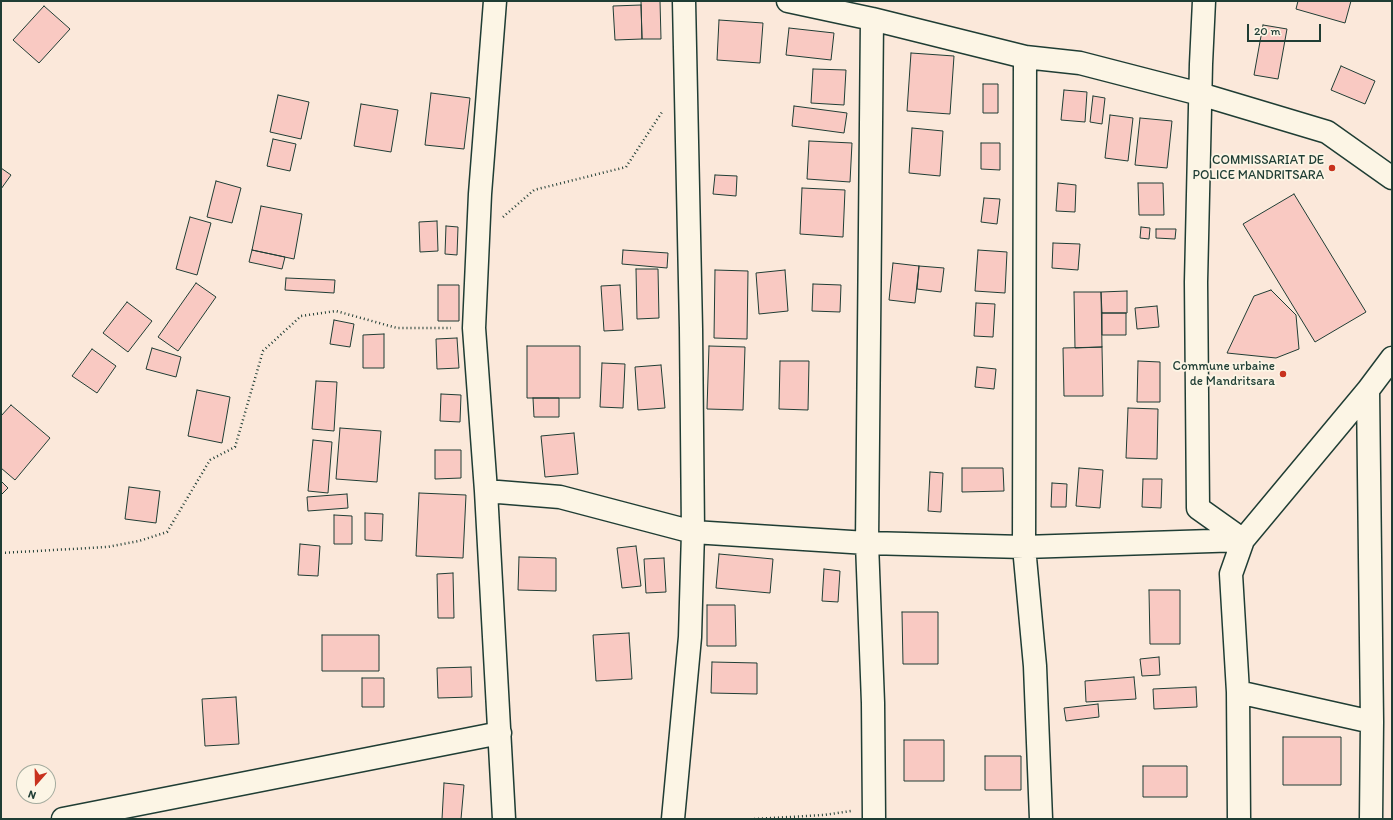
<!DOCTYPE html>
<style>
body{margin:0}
#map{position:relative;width:1393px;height:820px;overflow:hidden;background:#fbe8da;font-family:Itim,sans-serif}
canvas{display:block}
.frame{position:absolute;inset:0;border:2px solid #1f3d34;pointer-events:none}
.north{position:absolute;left:16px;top:764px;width:40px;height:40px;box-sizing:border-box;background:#fcf5e5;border:1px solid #a4ab9e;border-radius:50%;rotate:200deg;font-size:11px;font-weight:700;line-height:16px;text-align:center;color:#1f3d34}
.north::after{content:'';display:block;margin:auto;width:14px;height:18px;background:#c8321e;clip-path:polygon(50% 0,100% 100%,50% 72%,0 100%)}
.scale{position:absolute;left:1247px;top:24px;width:74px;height:18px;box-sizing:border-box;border:2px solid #1f3d34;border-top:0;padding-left:5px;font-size:12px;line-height:14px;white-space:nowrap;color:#1f3d34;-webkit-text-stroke:3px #fcf5e5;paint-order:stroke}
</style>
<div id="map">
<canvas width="1393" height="820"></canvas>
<div class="frame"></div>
<div class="north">N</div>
<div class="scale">20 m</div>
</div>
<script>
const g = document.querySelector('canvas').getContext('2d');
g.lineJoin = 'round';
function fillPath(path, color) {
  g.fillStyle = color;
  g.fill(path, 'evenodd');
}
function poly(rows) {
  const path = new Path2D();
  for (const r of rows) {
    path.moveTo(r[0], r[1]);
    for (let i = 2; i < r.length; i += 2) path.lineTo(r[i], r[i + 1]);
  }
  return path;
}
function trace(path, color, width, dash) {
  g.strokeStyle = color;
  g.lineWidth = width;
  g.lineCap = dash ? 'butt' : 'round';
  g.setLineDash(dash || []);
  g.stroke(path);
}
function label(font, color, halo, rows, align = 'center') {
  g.font = font + ' Itim,sans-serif';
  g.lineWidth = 3.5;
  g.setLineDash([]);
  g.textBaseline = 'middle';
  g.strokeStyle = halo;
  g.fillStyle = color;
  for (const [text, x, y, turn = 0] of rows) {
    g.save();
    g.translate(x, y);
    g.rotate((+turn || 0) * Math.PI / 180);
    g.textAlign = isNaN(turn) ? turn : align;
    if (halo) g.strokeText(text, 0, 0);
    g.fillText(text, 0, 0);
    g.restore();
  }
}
const building = poly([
 [641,1,660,1,661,39,642,39,641,1],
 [1298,1,1351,1,1345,23,1296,9,1298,1],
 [641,5,642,39,615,40,613,6,641,5],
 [44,6,70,29,39,63,13,40,44,6],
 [719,20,763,23,760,63,717,60,719,20],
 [1263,25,1287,29,1278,79,1254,75,1263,25],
 [789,28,834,33,831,60,786,55,789,28],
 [911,53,954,56,950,114,907,111,911,53],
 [1341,66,1375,81,1365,104,1331,90,1341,66],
 [813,69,846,70,844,105,811,103,813,69],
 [983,84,998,84,998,113,983,113,983,84],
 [1064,90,1087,92,1085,122,1061,120,1064,90],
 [431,93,470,98,464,149,425,145,431,93],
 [278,95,309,102,301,139,270,132,278,95],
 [1093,96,1105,98,1102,124,1090,122,1093,96],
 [361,104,398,110,391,152,354,146,361,104],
 [794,106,847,113,844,133,792,126,794,106],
 [1110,115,1133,118,1128,161,1105,158,1110,115],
 [1140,118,1172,121,1167,168,1135,165,1140,118],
 [912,128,943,131,940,176,909,173,912,128],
 [273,139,296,144,290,171,267,166,273,139],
 [809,141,852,143,850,182,807,179,809,141],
 [981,143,1000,143,1000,170,981,169,981,143],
 [1,168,11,175,1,189,1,168],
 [715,175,737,176,736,196,713,194,715,175],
 [216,181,241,188,232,223,207,217,216,181],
 [1058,183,1076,185,1075,212,1056,211,1058,183],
 [1138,183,1163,183,1164,215,1139,215,1138,183],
 [802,188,845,190,843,237,800,234,802,188],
 [1294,194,1366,312,1315,342,1243,224,1294,194],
 [984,198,1000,199,997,224,981,222,984,198],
 [261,206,302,214,294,259,252,250,261,206],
 [190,217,211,223,197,275,176,269,190,217],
 [437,221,438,251,420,252,419,222,437,221],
 [446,226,458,227,457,255,445,254,446,226],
 [1141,227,1150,228,1149,239,1140,238,1141,227],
 [1156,229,1176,229,1175,239,1156,238,1156,229],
 [1053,243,1080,244,1078,270,1052,268,1053,243],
 [252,250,285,257,282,269,249,262,252,250],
 [623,250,668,253,667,268,622,264,623,250],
 [978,250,1007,252,1005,293,975,291,978,250],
 [893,263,919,266,915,303,889,300,893,263],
 [919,266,944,268,941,292,917,289,919,266],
 [636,269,658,269,659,318,637,319,636,269],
 [715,270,748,271,747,339,714,338,715,270],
 [785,270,788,311,759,314,756,273,785,270],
 [286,278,335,280,334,293,285,290,286,278],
 [196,283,216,297,178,351,158,337,196,283],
 [813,284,841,285,840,312,812,311,813,284],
 [438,285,459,285,459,321,438,321,438,285],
 [620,285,623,330,604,331,601,286,620,285],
 [1271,290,1296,315,1299,349,1276,358,1227,353,1254,296,1271,290],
 [1127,291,1127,313,1102,313,1101,292,1127,291],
 [1074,292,1101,292,1102,347,1075,348,1074,292],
 [127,302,152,321,128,352,103,333,127,302],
 [976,303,995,304,993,337,974,336,976,303],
 [1157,306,1159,327,1137,329,1135,308,1157,306],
 [1102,313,1126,313,1126,335,1102,335,1102,313],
 [334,320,354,324,350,347,330,344,334,320],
 [384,334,384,368,363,368,363,335,384,334],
 [457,338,459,368,437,369,436,339,457,338],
 [527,346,580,346,580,398,527,398,527,346],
 [709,346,745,347,743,410,707,409,709,346],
 [1102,347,1103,396,1064,396,1063,348,1102,347],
 [152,348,181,357,176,377,146,369,152,348],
 [92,349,116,366,97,393,72,376,92,349],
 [780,361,809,361,808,410,779,409,780,361],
 [1138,361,1160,362,1160,402,1137,402,1138,361],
 [602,363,625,364,623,408,600,407,602,363],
 [661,365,665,408,638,410,635,367,661,365],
 [977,367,996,369,994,389,975,387,977,367],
 [316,381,337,382,334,431,312,429,316,381],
 [197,390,230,397,222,443,188,436,197,390],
 [441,394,461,395,460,422,440,421,441,394],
 [533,398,559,398,559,417,534,417,533,398],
 [11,405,50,438,15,480,1,468,1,416,11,405],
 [1128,408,1158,409,1157,459,1126,458,1128,408],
 [340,428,381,431,377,482,336,479,340,428],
 [574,433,578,474,545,477,541,436,574,433],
 [313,440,332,442,328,493,308,491,313,440],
 [435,450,461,450,461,478,435,479,435,450],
 [962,468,1003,468,1004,491,962,492,962,468],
 [1079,468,1103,470,1100,508,1076,506,1079,468],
 [930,472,943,473,941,512,928,511,930,472],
 [1143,479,1162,479,1161,508,1142,507,1143,479],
 [1,481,8,488,1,495,1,481],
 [1052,483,1067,484,1066,507,1051,507,1052,483],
 [129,487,160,491,156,523,125,519,129,487],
 [419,493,466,495,463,558,416,556,419,493],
 [347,494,348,508,308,511,307,497,347,494],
 [365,513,383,514,382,541,365,540,365,513],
 [334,515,352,516,352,544,334,544,334,515],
 [300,544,320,546,318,576,298,575,300,544],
 [636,546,641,586,622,588,617,548,636,546],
 [719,554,773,559,770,593,716,588,719,554],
 [519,557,556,558,556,591,518,590,519,557],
 [664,558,666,592,646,593,644,559,664,558],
 [824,569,840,571,838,602,822,601,824,569],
 [453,573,454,618,438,618,437,574,453,573],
 [1149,590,1180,590,1180,644,1150,644,1149,590],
 [707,605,735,605,736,646,707,646,707,605],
 [902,612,938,612,938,664,903,664,902,612],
 [629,633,632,679,596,681,593,635,629,633],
 [322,635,379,635,379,671,322,671,322,635],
 [1159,657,1160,675,1142,676,1140,659,1159,657],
 [712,662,757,663,757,694,711,693,712,662],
 [471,667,472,697,438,698,437,668,471,667],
 [1134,677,1136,699,1086,702,1085,681,1134,677],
 [362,678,384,678,384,707,362,707,362,678],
 [1196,687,1197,707,1154,709,1153,689,1196,687],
 [236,697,239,744,205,746,202,699,236,697],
 [1098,704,1099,717,1066,721,1064,708,1098,704],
 [1283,737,1341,737,1341,785,1283,785,1283,737],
 [904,740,944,740,944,781,904,781,904,740],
 [985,756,1021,756,1021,790,985,790,985,756],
 [1143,766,1187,766,1187,797,1143,797,1143,766],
 [444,783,464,785,461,819,442,819,444,783]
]);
fillPath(building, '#f9c9c2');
trace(building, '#1f3d34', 1);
const minor = poly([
 [495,1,480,194,474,328,486,491,504,819],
 [788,1,872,19,1025,57,1080,63,1200,94,1327,132,1392,178],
 [1204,1,1201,64,1196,282,1198,508,1243,540],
 [872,19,867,543,873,703,874,819],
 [1025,57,1024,547,1035,666,1041,819],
 [1368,390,1372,722,1371,819],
 [486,491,560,497,693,532,867,543,1024,547,1243,540],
 [1238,692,1372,722],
 [63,819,500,733],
 [673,819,690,637,693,532,691,329,684,1],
 [1239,819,1238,692,1231,574,1243,540,1368,390,1392,358]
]);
trace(minor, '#1f3d34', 25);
trace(poly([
 [503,217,534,190,626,167,662,112],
 [1,553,107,547,139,541,167,532,210,460,235,447,263,351,301,316,336,311,397,328,451,328],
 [754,819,824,815,851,811]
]), '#1f3d34', 2.5, [1, 3]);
trace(minor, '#fcf5e5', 22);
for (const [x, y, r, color] of [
 [1332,168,4,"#c8321e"],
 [1283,374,4,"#c8321e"]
]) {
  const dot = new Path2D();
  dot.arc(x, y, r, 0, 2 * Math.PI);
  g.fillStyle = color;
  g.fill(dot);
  trace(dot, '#fcf5e5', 1.5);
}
label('13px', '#1f3d34', '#fcf5e5', [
 ["COMMISSARIAT DE",1324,161],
 ["POLICE MANDRITSARA",1324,176],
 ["Commune urbaine",1275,367],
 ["de Mandritsara",1275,382]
], 'right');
</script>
